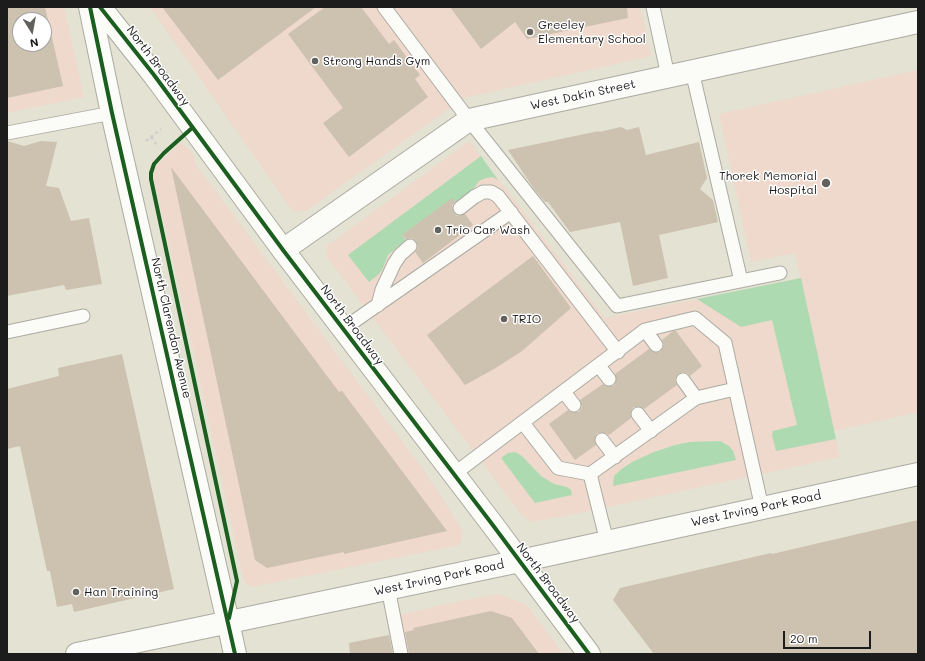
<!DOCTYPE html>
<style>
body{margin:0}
#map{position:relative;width:925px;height:661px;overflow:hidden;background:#e4e2d3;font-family:Mali,sans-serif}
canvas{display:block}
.frame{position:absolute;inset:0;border:8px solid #1c1c1c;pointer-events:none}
.north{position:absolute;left:12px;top:12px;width:40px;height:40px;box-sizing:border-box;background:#fff;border:1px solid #a4a4a4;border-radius:50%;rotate:169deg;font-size:11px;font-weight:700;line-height:16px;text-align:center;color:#1c1c1c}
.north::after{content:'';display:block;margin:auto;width:14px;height:18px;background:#62615c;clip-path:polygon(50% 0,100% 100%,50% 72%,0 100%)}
.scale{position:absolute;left:783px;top:631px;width:88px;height:18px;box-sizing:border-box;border:2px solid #1c1c1c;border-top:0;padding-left:5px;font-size:12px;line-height:14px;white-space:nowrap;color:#1c1c1c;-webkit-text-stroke:3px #fff;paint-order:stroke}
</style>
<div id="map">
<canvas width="925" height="661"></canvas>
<div class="frame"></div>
<div class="north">N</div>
<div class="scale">20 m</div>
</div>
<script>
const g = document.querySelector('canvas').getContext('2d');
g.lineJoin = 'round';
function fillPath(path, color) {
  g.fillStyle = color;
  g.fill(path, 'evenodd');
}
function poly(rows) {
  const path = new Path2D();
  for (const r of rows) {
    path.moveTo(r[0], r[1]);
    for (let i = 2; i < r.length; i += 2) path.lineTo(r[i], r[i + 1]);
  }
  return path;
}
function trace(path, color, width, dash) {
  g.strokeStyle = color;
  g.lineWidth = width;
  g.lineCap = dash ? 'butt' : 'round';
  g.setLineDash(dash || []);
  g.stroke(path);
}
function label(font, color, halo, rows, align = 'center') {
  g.font = font + ' Mali,sans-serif';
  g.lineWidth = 3;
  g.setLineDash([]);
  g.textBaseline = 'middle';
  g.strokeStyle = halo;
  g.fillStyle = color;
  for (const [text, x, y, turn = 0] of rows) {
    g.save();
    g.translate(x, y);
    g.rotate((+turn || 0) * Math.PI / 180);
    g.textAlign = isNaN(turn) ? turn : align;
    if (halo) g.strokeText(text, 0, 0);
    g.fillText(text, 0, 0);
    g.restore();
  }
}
fillPath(poly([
 [7,7,64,7,84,97,7,113],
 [20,20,44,20,44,44,20,44],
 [150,7,640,7,651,56,464,98,306,211,293,212],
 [918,70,918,412,834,431,840,457,570,515,532,522,526,519,521,514,326,256,327,246,334,241,469,141,605,318,800,278,795,253,751,262,719,114],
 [181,142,193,154,196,165,425,472,463,531,460,545,252,587,244,582,182,299,152,170],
 [499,594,527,605,563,654,406,654,396,616,450,603]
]), '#eed9cc');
fillPath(poly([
 [481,156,498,180,492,177,486,178,479,181,471,192,457,204,452,199,402,235,406,240,388,255,383,268,379,274,369,282,348,255],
 [801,278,836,439,776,451,772,435,773,431,797,425,772,320,741,327,697,299],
 [720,441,729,446,733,451,736,460,613,486,614,476,619,471,632,462,654,452,675,445,690,442],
 [515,452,522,456,541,476,554,484,567,487,571,490,572,495,535,503,501,458,508,453]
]), '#aedab1');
fillPath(poly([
 [7,7,45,7,63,86,7,98],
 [20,20,44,20,44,44,20,44],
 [162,7,316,7,218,80],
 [325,7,361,7,389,44,394,40,420,75,415,79,428,97,349,157,323,123,343,108,288,34],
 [450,7,627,7,628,18,527,39,515,22,481,49],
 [621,127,627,130,639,127,646,155,699,142,707,178,700,189,713,200,718,222,659,235,668,278,633,286,620,222,570,232,548,202,545,202,534,189,508,150,599,131,599,132],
 [7,141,24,146,41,141,57,142,46,186,59,188,71,221,89,218,102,284,66,290,64,285,7,296],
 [171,167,339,392,342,391,447,531,344,554,344,552,267,568,255,560],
 [452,198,455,202,452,205,454,213,457,216,465,214,473,225,423,263,415,252,418,248,416,241,412,238,406,239,402,235],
 [533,256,571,308,522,351,494,369,465,385,427,335],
 [673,331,676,331,702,366,690,376,687,373,683,372,678,374,675,380,677,385,644,409,641,407,633,407,631,411,631,418,609,435,605,433,597,433,595,437,596,445,575,460,549,424,568,410,571,412,579,412,582,408,580,400,603,384,606,386,614,386,616,382,615,374,649,349,653,352,660,352,663,348,664,344,662,340],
 [122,354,174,589,74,612,72,604,57,607,50,571,47,571,20,446,7,449,7,389,59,376,58,368],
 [918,520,918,654,654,654,613,600,620,588,771,553,772,554],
 [491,611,512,618,539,654,409,654,405,632,414,630,413,628],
 [389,635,393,654,350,654,349,643]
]), '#cdc1af');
const service = poly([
 [384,7,469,120,617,306,780,273],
 [653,7,668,76],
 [692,71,741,281],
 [7,133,112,113],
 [460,208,474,197,483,192,491,192,498,196,618,352],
 [378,305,382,290,394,264,400,255,410,246],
 [343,329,511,212],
 [645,330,656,345],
 [7,332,83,316],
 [599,366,609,379],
 [683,380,696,398],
 [564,392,574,405],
 [638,414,651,431],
 [523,423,558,468,590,474],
 [602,440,615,457],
 [454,474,645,330,695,318,725,343,762,508],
 [607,542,590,474,696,398,735,389],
 [388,588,401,654]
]);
const minor = poly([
 [283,250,469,120,918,22]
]);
const tertiary = poly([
 [228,622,235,654]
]);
const secondary = poly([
 [90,7,112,113,228,622],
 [100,7,154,75,283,250,492,524,589,654]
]);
const primary = poly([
 [77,654,520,561,918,474]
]);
trace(service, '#acaba2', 15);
trace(minor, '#acaba2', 24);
trace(tertiary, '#acaba2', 24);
trace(secondary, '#acaba2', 24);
trace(primary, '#acaba2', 24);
trace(poly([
 [151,137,158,147],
 [146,141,161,129]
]), '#d0ceca', 2.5, [3, 3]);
trace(service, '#fbfbf8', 13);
trace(minor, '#fbfbf8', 22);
trace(tertiary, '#fbfbf8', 22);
trace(secondary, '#fbfbf8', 22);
trace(primary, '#fbfbf8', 22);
trace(poly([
 [90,7,112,113,235,654],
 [100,7,154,75,283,250,492,524,589,654],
 [192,128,164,153,154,164,151,173,151,179,237,581,229,618]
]), '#1b5e20', 4);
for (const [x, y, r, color] of [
 [530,32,4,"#62615c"],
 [315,61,4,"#62615c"],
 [826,183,5,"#62615c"],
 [438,230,4,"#62615c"],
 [504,319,4,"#62615c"],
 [76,592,4,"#62615c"]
]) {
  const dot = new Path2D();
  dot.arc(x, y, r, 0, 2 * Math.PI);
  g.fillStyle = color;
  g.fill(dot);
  trace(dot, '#fff', 1.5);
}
label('12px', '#1c1c1c', '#fff', [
 ["Greeley",538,25],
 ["Elementary School",538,39],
 ["Strong Hands Gym",323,61],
 ["Thorek Memorial",817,176,"right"],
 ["Hospital",817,190,"right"],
 ["Trio Car Wash",446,230],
 ["TRIO",512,319],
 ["Han Training",84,592]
], 'left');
label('12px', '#1c1c1c', '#fff', [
 ["North Broadway",158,66,53],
 ["West Dakin Street",583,95,-12],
 ["North Broadway",352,325,53],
 ["North Clarendon Avenue",171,328,77],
 ["West Irving Park Road",756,509,-12],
 ["West Irving Park Road",439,578,-12],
 ["North Broadway",548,583,53]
]);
</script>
